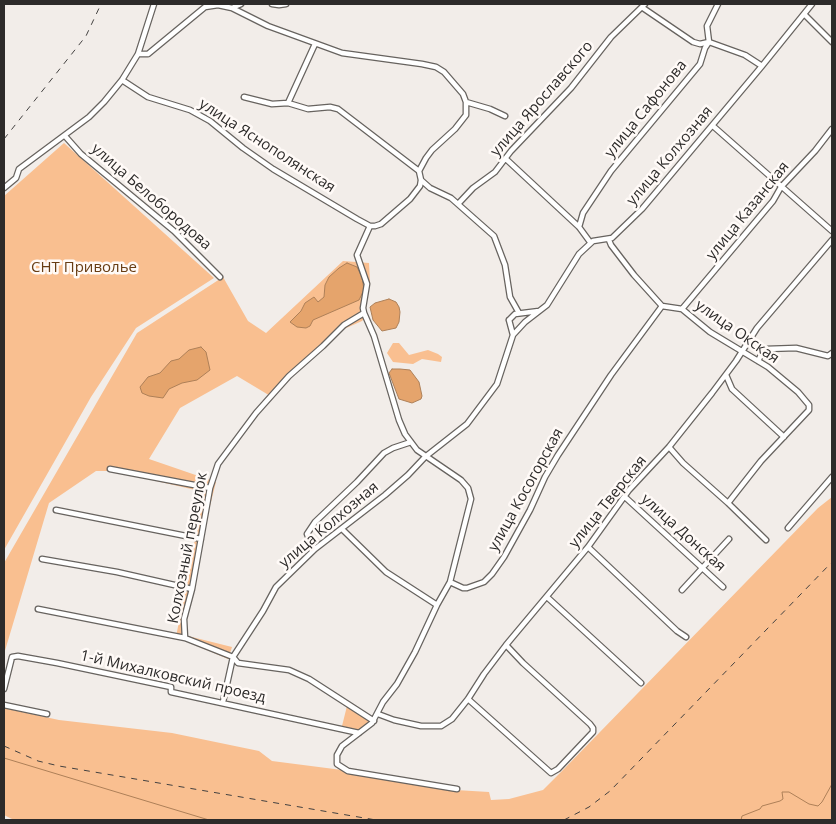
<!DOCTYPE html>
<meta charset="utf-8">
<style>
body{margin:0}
#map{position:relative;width:836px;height:824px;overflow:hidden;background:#f2ede9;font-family:"Open Sans",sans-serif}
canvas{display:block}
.frame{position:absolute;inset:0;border:5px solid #2d2b2a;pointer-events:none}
</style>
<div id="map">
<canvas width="836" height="824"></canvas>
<div class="frame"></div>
</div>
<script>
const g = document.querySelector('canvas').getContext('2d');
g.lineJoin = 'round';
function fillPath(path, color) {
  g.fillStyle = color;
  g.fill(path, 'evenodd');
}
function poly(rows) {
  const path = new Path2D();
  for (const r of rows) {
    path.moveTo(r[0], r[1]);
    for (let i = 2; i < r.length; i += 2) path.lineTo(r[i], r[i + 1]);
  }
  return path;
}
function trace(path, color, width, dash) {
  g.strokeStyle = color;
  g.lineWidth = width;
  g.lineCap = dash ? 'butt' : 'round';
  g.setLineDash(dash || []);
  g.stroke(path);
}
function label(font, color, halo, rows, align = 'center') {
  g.font = font + ' "Open Sans",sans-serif';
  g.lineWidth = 5;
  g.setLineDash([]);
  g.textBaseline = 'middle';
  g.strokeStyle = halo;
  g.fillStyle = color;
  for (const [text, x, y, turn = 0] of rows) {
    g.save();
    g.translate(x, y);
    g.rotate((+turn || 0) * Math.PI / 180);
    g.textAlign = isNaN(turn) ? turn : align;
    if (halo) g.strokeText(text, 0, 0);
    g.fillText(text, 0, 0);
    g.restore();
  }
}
fillPath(poly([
 [64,143,214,278,136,328,91,397,4,550,4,196],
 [343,261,369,263,370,282,364,293,361,308,368,314,362,321,344,329,291,377,272,397,237,376,180,408,149,459,216,482,181,621,188,636,232,647,228,659,176,637,204,492,113,471,96,471,49,503,4,654,4,563,137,333,223,277,248,321,266,333],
 [393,343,399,343,409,355,428,350,438,354,442,357,441,362,422,359,413,364,393,362,387,353],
 [832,497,832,820,14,820,4,815,4,708,59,720,172,733,259,751,272,761,342,770,439,789,489,792,491,800,509,799,543,790,563,770,818,508],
 [347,706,370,721,358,731,342,726]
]), '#f9bf90');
const water = poly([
 [347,263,357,267,362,277,364,290,359,300,313,320,310,326,306,328,297,327,290,322,301,311,305,303,314,297,318,302,324,297,325,285,329,277,339,268,347,263],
 [389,299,396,302,399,307,400,312,399,322,396,328,382,331,373,320,370,307,375,303,389,299],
 [201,347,206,352,210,370,197,380,182,383,169,389,163,398,149,396,142,393,140,387,148,377,160,373,171,361,179,359,189,350,201,347],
 [392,369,400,369,410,370,419,382,422,396,421,399,412,403,399,399,389,373,392,369]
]);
fillPath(water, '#e5a46c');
trace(water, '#ae8058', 1);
trace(poly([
 [4,758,209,820],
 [741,820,742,816,760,809,762,806,780,801,783,799,782,792,789,792,809,804,818,806,822,802,832,784]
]), '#ae8058', 1);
const minor = poly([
 [272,4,279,5,286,4],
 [232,8,268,26,342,53,422,64,436,67,444,72,463,94,466,102,466,115,455,129,432,150,426,158,419,171,421,180,420,186,410,199,381,224,375,226,370,226],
 [643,8,693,42,700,44,709,42,745,55,762,66],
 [804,14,832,42],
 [138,54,148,54,205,7,218,5,232,8,241,4],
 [122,80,148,97,190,110,210,121,243,148,273,169,357,219,370,226],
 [244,97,272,104,288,103,308,109,330,107,338,109,419,171],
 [466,102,490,109,505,116],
 [288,103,315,44],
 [713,126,832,231],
 [65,136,81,154,174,231,220,277],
 [506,159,579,227,590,242],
 [421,180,430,188,451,198,494,236,505,265,510,297,519,313],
 [4,188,16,178,19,169,89,117,104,102,122,80,138,54,154,4],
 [458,204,473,188,495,172,511,151,571,88,611,37,645,4],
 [370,226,357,255,367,284,363,308,364,313,374,336,399,420,405,434,417,450,461,480,468,488,471,499,450,582,437,605,415,652,397,684,383,702,372,723,342,746,337,755,337,764,348,771,457,789],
 [579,227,583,213,611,171,700,64,705,48,709,42,707,26,718,4],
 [609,240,611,245,634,275,662,306,682,309,710,332,768,367,798,392,809,405,809,410,761,461,728,503],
 [682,309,773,201,781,187,815,151,832,129],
 [509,320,515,314,539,311],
 [509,320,513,335],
 [758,361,763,351,766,349,796,348,828,356,832,353],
 [726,375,732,389,784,437],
 [669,447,683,463,728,503,766,540],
 [110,469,210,488],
 [625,497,723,587],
 [56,510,201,539],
 [788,528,832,477],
 [342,529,386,572,437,605],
 [588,547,677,631,686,637],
 [315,549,311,544,307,534,315,522,357,482,384,453,393,448,411,442],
 [42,559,117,572,192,589],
 [450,582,463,588,467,588,484,582,492,574,504,557,530,510,545,477,558,455,611,375,662,306],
 [682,590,729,539],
 [547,597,641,683],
 [38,609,185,638,233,657,238,663,289,670,309,679,374,721],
 [185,638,184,619,192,589,210,488,218,464,256,413,289,376,323,346,344,325,364,313],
 [4,689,12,657,18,656,57,663,171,687,171,692,359,733],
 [468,699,551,773,558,769,593,732,593,728,590,724,523,663,506,645],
 [223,702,233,657,263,611,276,587,315,549,385,495,408,475,425,457,467,424,497,384,513,335,525,322,547,305,579,254,593,241,612,238,642,209,762,66,812,4],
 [4,705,47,714],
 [378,714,394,720,421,726,441,726,452,719,468,699,484,674,506,645,588,547,629,490,669,447,712,393,736,361,757,328,832,240]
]);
trace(minor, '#67635f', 7);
trace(minor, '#fff', 4.5);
trace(poly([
 [4,139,86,36,101,4],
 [4,746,38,761,59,766,376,820],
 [564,820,589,807,610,791,832,562]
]), '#434140', 1, [6, 6]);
label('15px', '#2d2b2a', '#fffaf7', [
 ["улица Ярославского",542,99,-49],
 ["улица Сафонова",646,109,-51],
 ["улица Яснополянская",267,146,33],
 ["улица Колхозная",670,156,-50],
 ["улица Белобородова",151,197,41],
 ["улица Казанская",748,211,-51],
 ["улица Окская",737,332,35],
 ["улица Косогорская",526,490,-61],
 ["улица Тверская",608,502,-51],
 ["улица Колхозная",329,525,-40],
 ["улица Донская",683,533,42],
 ["Колхозный переулок",188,548,-79],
 ["1-й Михалковский проезд",173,677,13]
]);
label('15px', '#683d13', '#fffaf7', [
 ["СНТ Приволье",84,268]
]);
</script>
